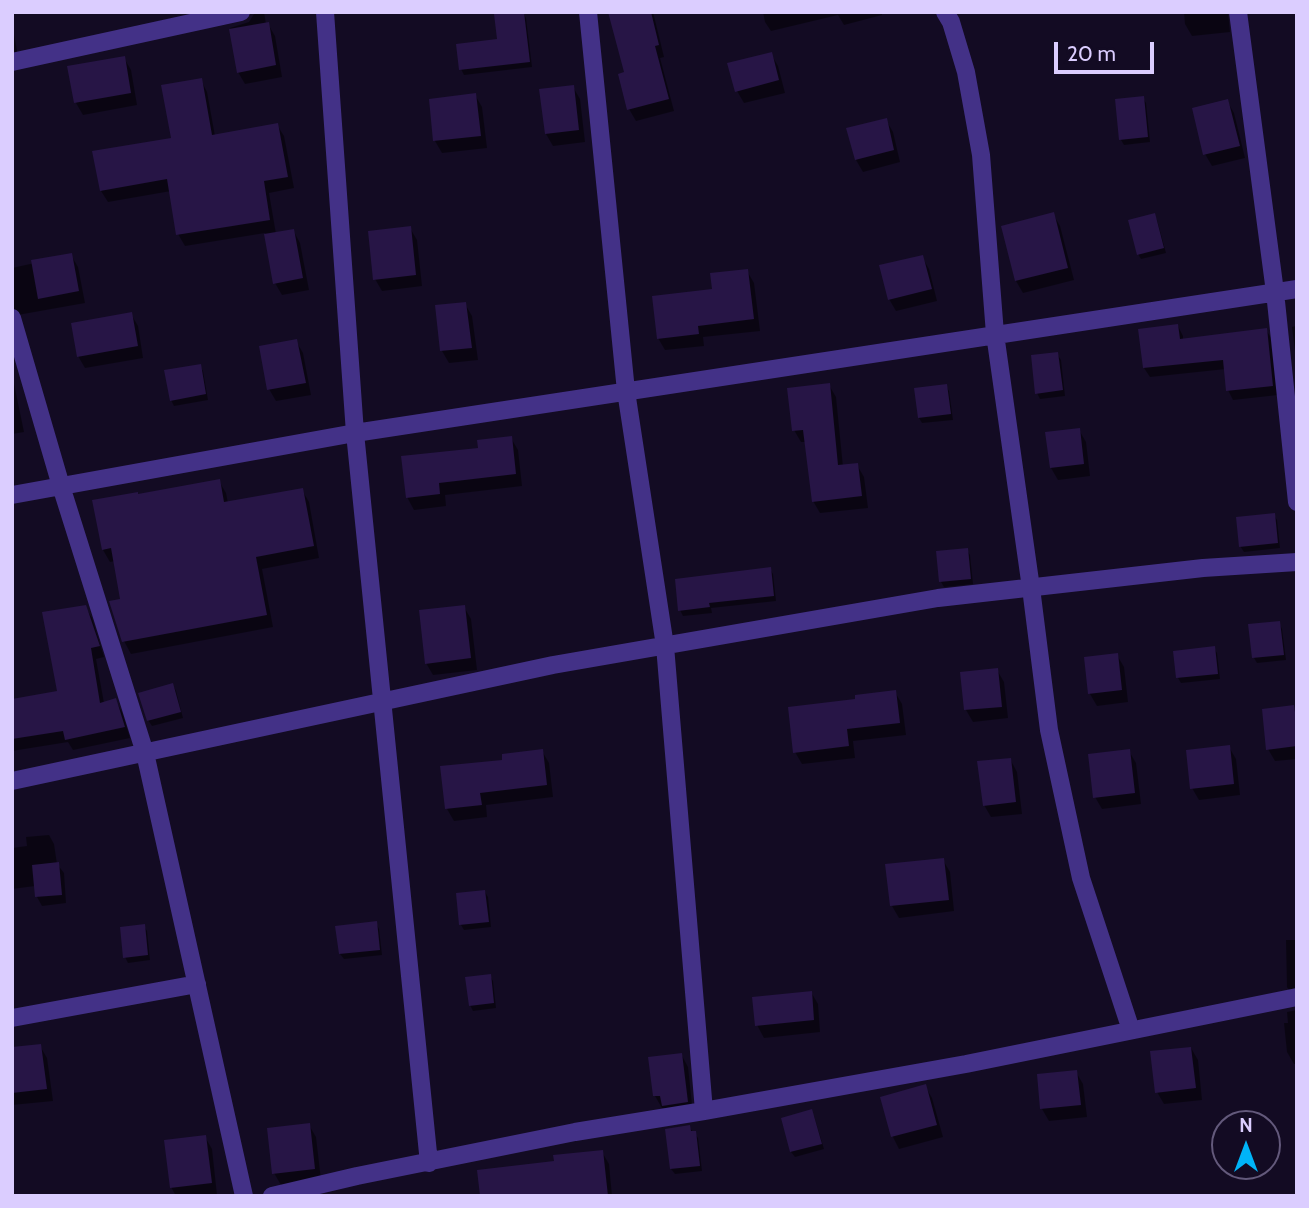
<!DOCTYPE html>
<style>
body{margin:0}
#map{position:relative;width:1309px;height:1208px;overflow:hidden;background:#130b23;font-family:Cabin,sans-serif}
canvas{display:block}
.frame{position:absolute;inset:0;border:14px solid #dbcdff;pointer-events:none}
.north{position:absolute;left:1211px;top:1110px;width:70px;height:70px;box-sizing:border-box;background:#130b23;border:2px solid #63597b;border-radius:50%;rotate:0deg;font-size:19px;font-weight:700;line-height:28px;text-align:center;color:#dbcdff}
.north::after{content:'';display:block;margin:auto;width:24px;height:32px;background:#00b4f8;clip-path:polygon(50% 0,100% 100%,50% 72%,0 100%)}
.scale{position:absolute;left:1054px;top:42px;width:100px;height:32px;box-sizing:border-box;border:4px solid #dbcdff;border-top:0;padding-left:9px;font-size:21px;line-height:24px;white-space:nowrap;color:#dbcdff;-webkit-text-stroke:5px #130b23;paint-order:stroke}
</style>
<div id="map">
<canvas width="1309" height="1208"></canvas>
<div class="frame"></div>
<div class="north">N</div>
<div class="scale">20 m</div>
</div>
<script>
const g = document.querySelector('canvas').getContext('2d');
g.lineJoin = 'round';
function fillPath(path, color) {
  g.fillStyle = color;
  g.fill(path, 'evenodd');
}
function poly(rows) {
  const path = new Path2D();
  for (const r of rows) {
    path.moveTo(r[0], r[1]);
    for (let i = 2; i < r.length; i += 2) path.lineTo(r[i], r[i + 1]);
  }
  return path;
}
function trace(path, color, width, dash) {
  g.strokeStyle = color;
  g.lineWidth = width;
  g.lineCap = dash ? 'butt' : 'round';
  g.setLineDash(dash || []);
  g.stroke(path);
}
fillPath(poly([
 [228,12,264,12,266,24,268,24,275,36,282,77,245,84,238,72,230,28,249,22,254,14,233,15],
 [523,12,526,18,532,67,464,75,461,69,499,41],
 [610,12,653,12,664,57,660,58,674,111,636,121,629,109,626,74],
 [763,12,882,12,882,15,844,25,838,15,771,31,765,22],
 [1184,12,1228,12,1230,32,1192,36,1185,24],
 [12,24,19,61,12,63],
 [771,54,778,66,785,93,744,103,737,91],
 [124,58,131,70,137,105,83,115,76,103],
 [201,80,207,92,215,136,277,125,284,136,294,188,269,193,276,234,293,230,300,243,309,290,282,295,275,283,265,233,185,246,178,234,171,191,108,202,101,191,173,139],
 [573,87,580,99,585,142,553,146,546,134],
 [475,95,482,107,487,148,442,153,435,141,431,100],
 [1143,98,1146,103,1150,142,1124,145,1121,140],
 [1227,101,1234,113,1245,158,1212,166,1205,154],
 [886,120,893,132,900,162,863,172,856,160],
 [1053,214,1060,226,1074,280,1023,293,1016,281],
 [1154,215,1157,220,1166,253,1141,259,1138,254],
 [410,228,417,240,422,286,382,291,375,279],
 [71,255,78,267,85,303,12,316,12,268],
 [922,257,929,269,937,301,896,311,889,299],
 [747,271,754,283,760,331,703,337,704,346,665,350,658,338,714,291],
 [465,304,472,316,478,360,449,363,442,351],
 [131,314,138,326,143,358,85,368,78,356],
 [1296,321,1297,321,1297,367,1292,327,1296,326],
 [1178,326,1183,336,1183,340,1266,330,1272,339,1278,395,1233,400,1228,390,1226,369,1150,377,1144,368],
 [296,341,303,353,311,395,276,401,269,389],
 [1057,354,1061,360,1065,396,1040,399,1037,393],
 [200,366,203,371,208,400,174,406,171,400],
 [12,374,24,432,12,434],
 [829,385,836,397,843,467,857,465,864,477,868,508,820,513,813,501,806,442,801,442,794,430],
 [946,386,949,391,953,420,922,423,919,418],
 [1079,430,1086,442,1090,476,1058,480,1051,468],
 [511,438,518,450,522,486,445,495,446,506,414,510,407,497,480,449],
 [219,481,226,493,228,503,302,490,309,502,319,558,262,569,273,627,131,654,124,641,122,600,115,561,110,562,103,550,138,496],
 [1274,515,1277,520,1280,548,1244,552,1240,546],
 [967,550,970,555,973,584,944,587,941,582],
 [770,569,773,574,776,601,711,608,712,613,683,616,680,610],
 [85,607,92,618,104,657,96,659,104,703,115,700,122,712,130,738,73,750,68,742,12,751,12,701,59,692],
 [464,607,471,619,477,670,433,675,426,663],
 [1279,623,1282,629,1286,660,1257,663,1254,658],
 [1214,648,1217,653,1220,679,1181,683,1178,678],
 [1117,655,1124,667,1128,702,1097,706,1090,694,1086,658],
 [997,670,1004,682,1008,718,973,722,966,710,962,674],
 [173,685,176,691,183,718,152,726,148,720],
 [895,692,902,704,906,735,853,741,855,758,802,764,795,752,857,700],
 [1293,707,1297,713,1297,759,1275,761,1268,749],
 [1229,747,1236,759,1240,795,1199,800,1192,788],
 [542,751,549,763,553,797,486,805,487,817,454,821,447,809,504,761],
 [1129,751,1136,763,1141,804,1102,809,1095,797],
 [1010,759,1017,772,1022,814,991,817,984,805],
 [49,835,54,844,57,864,64,873,66,903,42,906,37,897,35,886,12,889,12,848,27,846,26,837],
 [943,860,950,872,954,911,899,918,892,906],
 [485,892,488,897,491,927,464,930,461,925],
 [376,923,379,929,382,955,344,959,340,954,337,927],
 [144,926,147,931,150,960,128,963,125,957],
 [1286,940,1297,940,1297,999,1294,999,1287,987],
 [490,976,493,981,496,1008,473,1011,470,1005],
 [811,992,818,1004,820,1032,764,1038,757,1025],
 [1297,1010,1297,1064,1294,1064,1287,1052,1284,1023,1288,1023,1287,1012],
 [40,1046,47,1058,53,1101,12,1105,12,1049],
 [1191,1048,1198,1060,1202,1100,1164,1104,1157,1092],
 [681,1054,688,1067,693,1114,670,1118,665,1108,662,1108,655,1096],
 [1076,1072,1083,1084,1087,1117,1049,1121,1042,1109],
 [925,1086,932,1098,943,1137,899,1149,893,1137,882,1098],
 [811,1111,814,1116,824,1149,795,1157,791,1152,783,1119],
 [309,1125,316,1137,321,1180,281,1185,274,1173],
 [689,1127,698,1138,702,1171,675,1174,671,1169],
 [205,1137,212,1149,217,1195,176,1196,171,1187],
 [602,1152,609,1164,612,1196,482,1196,556,1162]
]), '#0007');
fillPath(poly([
 [509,12,524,12,530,62,459,70,456,44,497,39,494,14],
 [608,12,651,12,659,45,655,46,669,99,627,110,618,74,624,72],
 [269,22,276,65,237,73,229,29],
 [772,52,779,80,735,92,727,63],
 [125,56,131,93,74,103,67,66],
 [202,78,212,135,278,123,288,177,264,181,270,220,176,235,167,179,100,191,92,151,171,138,161,85],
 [574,85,579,130,545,134,539,89],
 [476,93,481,136,433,141,429,99],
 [1144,96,1148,137,1119,140,1115,99],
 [1228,99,1240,146,1203,155,1192,108],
 [887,118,894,150,855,160,846,128],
 [1054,212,1068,268,1015,281,1001,226],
 [1155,213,1164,248,1137,255,1128,220],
 [411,226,416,275,373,280,368,231],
 [294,229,303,278,273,284,264,234],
 [72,253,79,291,38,299,31,260],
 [923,255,932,289,888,300,879,265],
 [748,269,754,319,698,326,699,334,657,339,652,296,712,289,710,273],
 [466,302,472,348,440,351,435,305],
 [132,312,138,346,77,357,71,323],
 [1178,324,1180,339,1267,328,1273,386,1226,391,1223,360,1143,368,1138,329],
 [297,339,306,383,267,390,259,346],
 [1058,352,1063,390,1035,394,1031,355],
 [201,364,206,394,170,401,164,370],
 [830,383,838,465,858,463,862,496,812,502,803,430,792,431,787,388],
 [947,384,951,414,918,418,914,388],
 [1080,428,1084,464,1050,468,1045,432],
 [512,436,516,474,439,483,440,494,406,498,401,456,478,448,477,440],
 [220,479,224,502,303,488,314,546,256,557,267,615,122,642,109,601,120,599,111,548,102,550,92,500,138,492,138,494],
 [1275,513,1278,543,1239,547,1236,517],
 [968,548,971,579,939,582,936,551],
 [771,567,774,596,709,603,710,607,678,611,675,579],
 [86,605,100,646,91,648,100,703,116,698,125,727,65,740,63,731,12,739,12,699,57,691,42,612],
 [465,605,471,658,425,664,419,610],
 [1280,621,1284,655,1252,658,1248,624],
 [1215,646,1218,674,1176,678,1173,651],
 [1118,653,1122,690,1088,694,1084,657],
 [998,668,1002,707,964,710,960,672],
 [173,683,181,712,147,721,138,693],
 [896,690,900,723,847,729,849,746,793,753,788,707,855,699,855,695],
 [1294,705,1297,726,1297,746,1266,750,1262,709],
 [1230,745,1234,784,1190,789,1186,750],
 [543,749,547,785,480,793,482,805,445,809,440,766,502,760,502,754],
 [1130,749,1135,793,1093,798,1088,754],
 [1011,758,1016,802,983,806,977,761],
 [944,858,949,900,890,906,885,864],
 [59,862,62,895,35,897,32,865],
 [485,890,489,922,459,925,456,893],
 [377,921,380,950,339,954,335,926],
 [145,924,148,955,123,958,120,927],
 [491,974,494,1003,469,1006,465,977],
 [812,991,814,1020,755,1026,752,997],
 [41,1044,47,1089,12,1093,12,1047],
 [1191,1047,1196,1088,1155,1093,1150,1051],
 [682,1053,688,1102,662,1106,660,1096,653,1096,648,1057],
 [1077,1070,1081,1105,1040,1109,1037,1074],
 [926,1084,937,1125,891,1137,880,1097],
 [812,1109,822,1144,790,1152,781,1118],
 [310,1123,315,1169,272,1174,267,1128],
 [690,1125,691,1131,696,1131,700,1166,670,1169,665,1129],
 [206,1135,212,1183,170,1188,164,1140],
 [603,1150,608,1196,480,1196,477,1170,554,1161,553,1155]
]), '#271546');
trace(poly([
 [325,12,355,433,429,1163],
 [588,12,626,391,665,646,704,1111],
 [945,12,951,22,966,72,981,155,995,334,1031,588,1049,730,1081,878,1131,1030],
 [1238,12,1275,292,1297,502],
 [12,62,241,12],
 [12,318,61,486,145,753,244,1196],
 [12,495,355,433,1297,289],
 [12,781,553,665,938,598,1203,568,1297,562],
 [12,1018,197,984],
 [272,1196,357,1176,575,1132,704,1111,966,1064,1297,997]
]), '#433187', 18);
</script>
